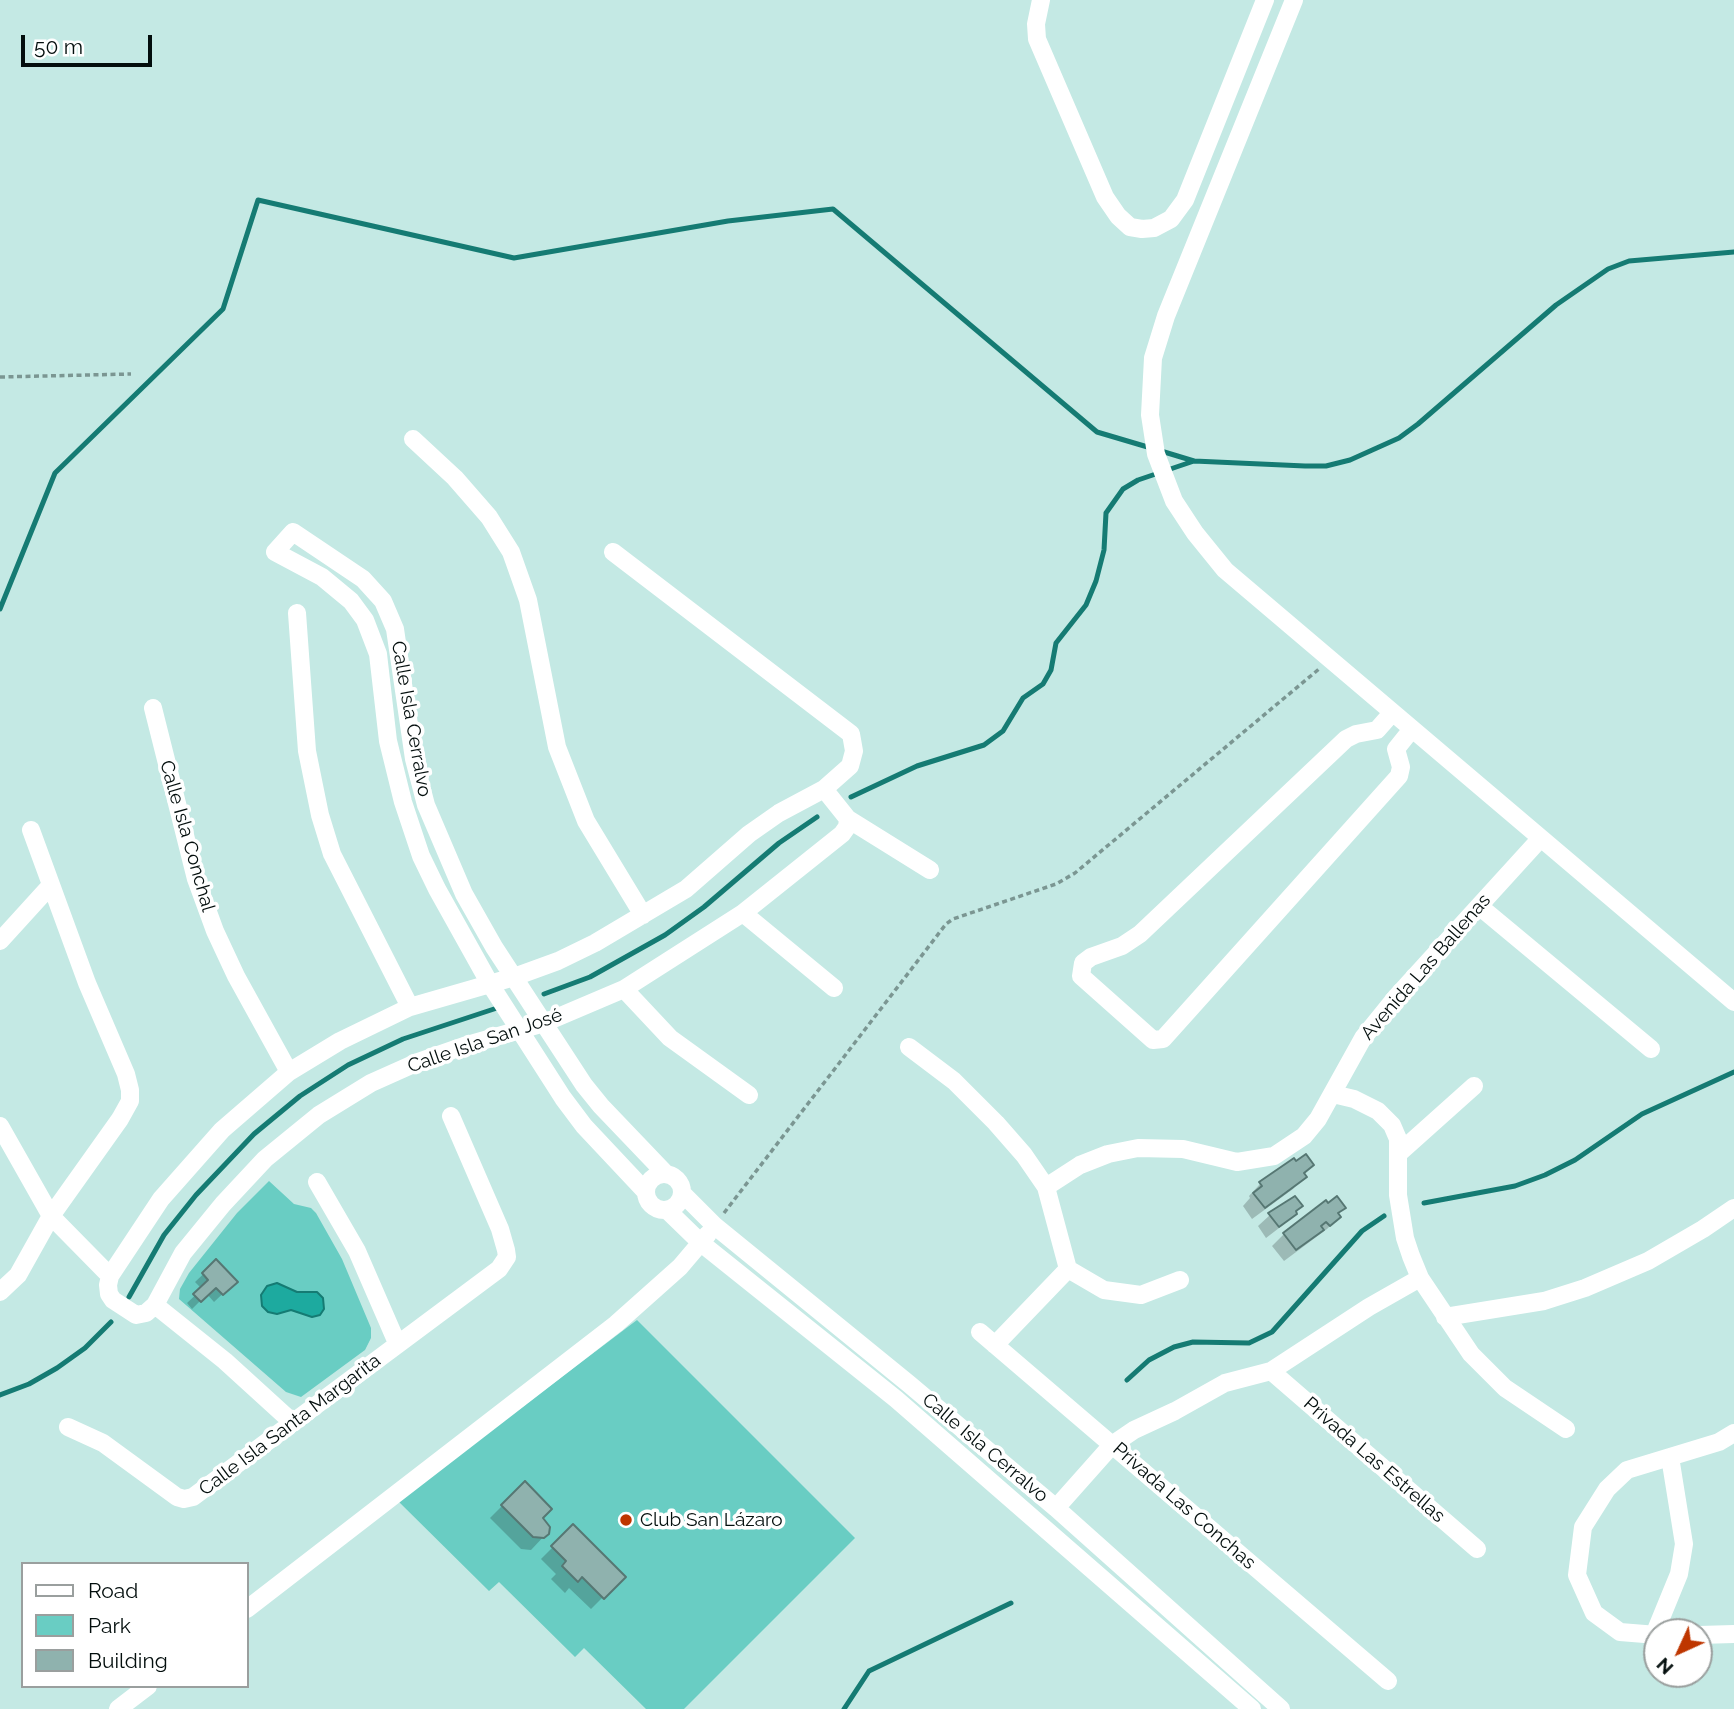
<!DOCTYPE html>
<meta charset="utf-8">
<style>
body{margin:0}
#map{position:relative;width:1734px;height:1709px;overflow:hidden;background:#c4e9e4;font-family:Raleway,sans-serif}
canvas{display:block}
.legend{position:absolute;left:21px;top:1562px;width:228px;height:126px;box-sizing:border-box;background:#fff;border:2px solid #9a9f9e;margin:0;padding:9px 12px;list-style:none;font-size:21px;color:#030e0d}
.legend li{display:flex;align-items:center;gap:14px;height:35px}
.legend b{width:35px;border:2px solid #9a9f9e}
.north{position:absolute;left:1643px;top:1618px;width:70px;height:70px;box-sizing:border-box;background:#fff;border:2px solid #9a9f9e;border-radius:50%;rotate:225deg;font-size:19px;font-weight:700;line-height:28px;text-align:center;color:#030e0d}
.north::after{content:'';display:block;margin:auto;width:24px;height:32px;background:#be3600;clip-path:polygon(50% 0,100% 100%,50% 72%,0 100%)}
.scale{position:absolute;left:21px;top:35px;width:131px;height:32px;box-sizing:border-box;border:4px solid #030e0d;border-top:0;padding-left:9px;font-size:21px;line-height:24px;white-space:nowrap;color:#030e0d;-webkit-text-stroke:5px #fff;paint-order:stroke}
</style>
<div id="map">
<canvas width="1734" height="1709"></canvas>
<ul class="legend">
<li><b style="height:9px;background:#fff"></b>Road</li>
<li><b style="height:19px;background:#69cdc3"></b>Park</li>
<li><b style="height:19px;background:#8fb2ae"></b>Building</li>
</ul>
<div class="north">N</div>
<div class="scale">50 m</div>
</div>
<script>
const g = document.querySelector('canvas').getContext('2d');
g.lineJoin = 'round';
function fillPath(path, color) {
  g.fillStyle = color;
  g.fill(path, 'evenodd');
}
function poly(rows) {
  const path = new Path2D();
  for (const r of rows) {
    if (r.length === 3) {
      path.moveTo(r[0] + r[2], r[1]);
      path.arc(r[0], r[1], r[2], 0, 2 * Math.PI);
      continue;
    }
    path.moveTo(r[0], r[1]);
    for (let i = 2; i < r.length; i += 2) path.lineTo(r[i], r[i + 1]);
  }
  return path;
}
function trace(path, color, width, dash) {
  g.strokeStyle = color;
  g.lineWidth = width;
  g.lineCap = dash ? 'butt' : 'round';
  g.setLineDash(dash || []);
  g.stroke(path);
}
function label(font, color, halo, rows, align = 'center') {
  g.font = font + ' Raleway,sans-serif';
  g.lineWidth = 7;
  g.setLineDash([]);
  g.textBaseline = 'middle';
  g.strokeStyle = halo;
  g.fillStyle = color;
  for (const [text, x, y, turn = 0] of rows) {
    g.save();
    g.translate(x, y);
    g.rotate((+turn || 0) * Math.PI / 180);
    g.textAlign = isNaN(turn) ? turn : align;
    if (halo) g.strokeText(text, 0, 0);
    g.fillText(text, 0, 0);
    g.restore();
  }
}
fillPath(poly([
 [269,1181,294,1204,311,1208,316,1213,342,1259,371,1328,371,1338,365,1350,301,1397,286,1392,179,1299,180,1289,189,1273,237,1213],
 [637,1320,855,1538,684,1709,646,1709,584,1648,575,1657,499,1582,489,1591,398,1501]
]), '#69cdc3');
const water = poly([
 [277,1283,297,1292,317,1292,323,1298,324,1309,320,1315,312,1317,291,1310,277,1314,268,1312,262,1306,261,1295,267,1286,277,1283]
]);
fillPath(water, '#1daa9f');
trace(water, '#157b73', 2);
fillPath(poly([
 [1296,1163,1312,1165,1293,1189,1252,1219,1243,1206,1250,1198,1249,1196,1260,1184],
 [1294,1212,1283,1225,1266,1238,1258,1226,1270,1215],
 [1339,1217,1327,1229,1284,1261,1272,1246,1284,1234],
 [216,1262,235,1282,214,1302,207,1294,192,1309,187,1303,202,1289,195,1282],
 [525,1483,547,1533,531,1550,521,1549,490,1518],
 [573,1527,623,1577,591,1609,569,1588,565,1593,551,1579,556,1574,541,1559]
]), '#0003');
trace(poly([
 [1161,451,1194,461],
 [0,609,55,473,223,309,258,200,514,258,728,221,833,209,1097,432,1151,448],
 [851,797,917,766,984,745,1003,731,1023,698,1043,684,1051,670,1056,643,1086,605,1096,581,1104,550,1106,513,1123,489,1138,480,1194,461,1305,466,1326,466,1350,460,1399,438,1418,424,1556,305,1608,269,1629,261,1734,252],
 [544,994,590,977,665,935,704,907,779,843,817,817],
 [1424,1203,1515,1186,1545,1175,1575,1160,1642,1114,1734,1072],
 [129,1297,164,1235,196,1195,254,1134,300,1096,348,1065,403,1039,497,1008],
 [1127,1380,1149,1360,1174,1347,1193,1342,1249,1343,1272,1332,1362,1231,1384,1216],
 [0,1395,29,1384,57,1368,85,1348,111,1322],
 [844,1709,869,1671,1011,1603]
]), '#157b73', 5);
const building = poly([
 [1306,1154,1314,1165,1304,1173,1307,1177,1265,1208,1253,1193,1262,1186,1259,1182,1294,1158,1296,1161,1306,1154],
 [1295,1196,1303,1206,1296,1211,1297,1214,1279,1227,1268,1213,1295,1196],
 [1337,1196,1346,1208,1338,1213,1341,1217,1330,1226,1326,1222,1321,1226,1324,1230,1296,1250,1283,1233,1326,1200,1328,1203,1337,1196],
 [216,1259,238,1282,223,1295,216,1288,201,1302,193,1294,208,1280,202,1273,216,1259],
 [525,1481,552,1509,543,1518,550,1527,549,1534,544,1538,533,1537,501,1505,525,1481],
 [573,1524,626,1577,604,1599,582,1577,578,1582,562,1566,566,1561,551,1546,573,1524]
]);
fillPath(building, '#8fb2ae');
trace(building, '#567773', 2);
trace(poly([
 [0,377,131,374],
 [724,1213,946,924,953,919,1056,884,1075,873,1319,669]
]), '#7b9692', 3.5, [5, 3.5]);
trace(poly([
 [1041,0,1036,24,1037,39,1105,197,1118,216,1130,227,1142,229,1154,228,1171,219,1185,200,1265,0],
 [1294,0,1166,316,1153,358,1150,415,1156,454,1174,501,1195,533,1225,570,1734,1002],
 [413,439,455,478,489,517,511,552,528,600,557,747,586,821,643,915],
 [613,552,851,734,854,751,850,766,824,789,779,813,749,834,686,889,595,943,558,961,514,977,410,1007,340,1041,289,1072,222,1130,161,1199,110,1276,108,1285,109,1294,113,1300,136,1315,146,1313,155,1305,183,1253,223,1204,265,1159,319,1115,371,1083,418,1062,464,1046,544,1023,624,989,743,913,842,834,847,827,848,819,824,789],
 [297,613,307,751,320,815,332,854,410,1007],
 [153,708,196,879,215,931,236,976,289,1072],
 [1392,713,1377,730,1356,734,1346,739,1140,934,1122,946,1091,957,1083,963,1081,976,1153,1040,1163,1039,1399,776,1401,767,1396,749,1412,729],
 [848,819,930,870],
 [1479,906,1651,1049],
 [743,913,834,988],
 [0,941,51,885],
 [624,989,670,1038,749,1095],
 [909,1047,954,1081,996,1123,1024,1155,1046,1187],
 [1333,1094,1354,1099,1378,1111,1392,1125,1398,1139,1398,1195,1405,1238,1411,1256,1420,1278,1471,1354,1505,1388,1566,1429],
 [0,1126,51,1216,110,1276],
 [1398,1154,1474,1086],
 [664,1192,18],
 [317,1182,357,1251,397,1343],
 [646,1192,584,1126,563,1098,490,984,437,889,421,856,403,802,388,741,378,654,365,620,351,601,322,577,275,552,293,532,363,579,383,601,395,629,414,759,426,805,464,894,494,947,584,1085,601,1106,666,1174],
 [682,1193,715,1226,909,1384,1056,1508,1281,1709],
 [667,1210,701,1243,896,1399,1252,1709],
 [1068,1269,1104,1290,1141,1295,1180,1280],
 [0,1292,18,1275,51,1216,120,1119,130,1101,130,1090,126,1074,87,983,31,830],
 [155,1305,225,1361,292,1422],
 [1445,1317,1544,1301,1585,1288,1648,1261,1703,1229,1734,1208],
 [980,1332,1388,1681],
 [995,1345,1068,1269,1046,1187,1080,1165,1108,1154,1138,1148,1183,1149,1237,1162,1274,1156,1304,1136,1318,1119,1363,1038,1397,996,1540,839],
 [1271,1371,1477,1549],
 [68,1427,103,1443,177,1497,184,1499,193,1497,499,1269,507,1257,506,1250,500,1229,451,1116],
 [1056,1508,1112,1445,1134,1430,1175,1411,1225,1383,1271,1371,1369,1307,1420,1278],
 [247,1609,616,1324,680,1267,708,1234],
 [1654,1635,1679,1574,1684,1544,1670,1457],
 [1657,1635,1620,1632,1594,1613,1577,1575,1583,1527,1607,1489,1627,1470,1719,1442,1734,1433],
 [1699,1635,1734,1634],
 [118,1709,148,1686]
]), '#fff', 18);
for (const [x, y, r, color] of [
 [626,1520,7,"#be3600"]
]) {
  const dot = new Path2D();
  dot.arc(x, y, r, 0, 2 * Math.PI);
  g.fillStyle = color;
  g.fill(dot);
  trace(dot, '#fff', 2.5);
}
label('19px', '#030e0d', '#fff', [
 ["Calle Isla Cerralvo",411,719,80],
 ["Calle Isla Conchal",187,836,74],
 ["Avenida Las Ballenas",1426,967,-49],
 ["Calle Isla San José",485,1041,-19],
 ["Calle Isla Santa Margarita",290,1425,-37],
 ["Calle Isla Cerralvo",985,1448,40],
 ["Privada Las Estrellas",1374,1460,41],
 ["Privada Las Conchas",1184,1506,41]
]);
label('19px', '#030e0d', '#fff', [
 ["Club San Lázaro",640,1520]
], 'left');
</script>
